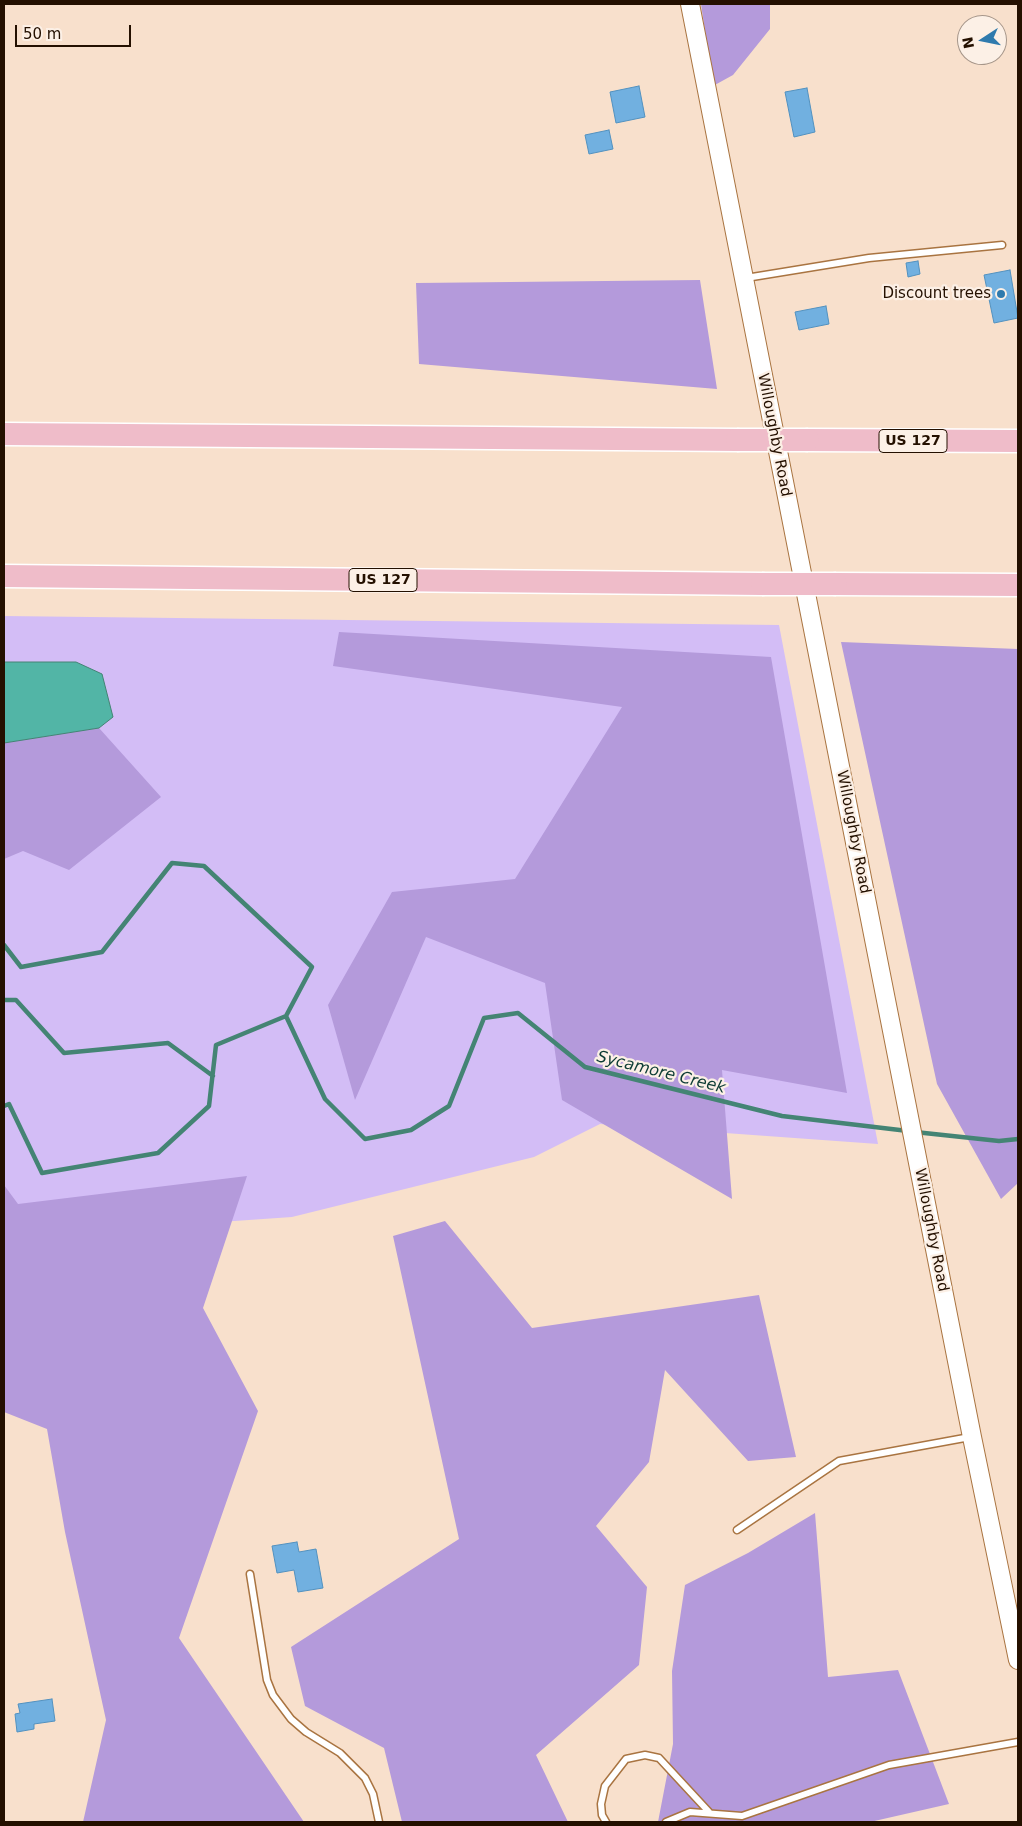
<!DOCTYPE html>
<style>
body{margin:0}
#map{position:relative;width:1022px;height:1826px;overflow:hidden;background:#f8e0cc;font-family:"DejaVu Sans",sans-serif}
canvas{display:block}
.frame{position:absolute;inset:0;border:5px solid #241000;pointer-events:none}
.north{position:absolute;left:957px;top:15px;width:50px;height:50px;box-sizing:border-box;background:#fcf0e6;border:1px solid #a6968a;border-radius:50%;rotate:259deg;font-size:14px;font-weight:700;line-height:20px;text-align:center;color:#241000}
.north::after{content:'';display:block;margin:auto;width:18px;height:22px;background:#2f7aad;clip-path:polygon(50% 0,100% 100%,50% 72%,0 100%)}
.scale{position:absolute;left:15px;top:25px;width:116px;height:22px;box-sizing:border-box;border:2px solid #241000;border-top:0;padding-left:6px;font-size:15px;line-height:18px;white-space:nowrap;color:#241000;-webkit-text-stroke:4px #fcf0e6;paint-order:stroke}
</style>
<div id="map">
<canvas width="1022" height="1826"></canvas>
<div class="frame"></div>
<div class="north">N</div>
<div class="scale">50 m</div>
</div>
<script>
const g = document.querySelector('canvas').getContext('2d');
g.lineJoin = 'round';
function fillPath(path, color) {
  g.fillStyle = color;
  g.fill(path, 'evenodd');
}
function poly(rows) {
  const path = new Path2D();
  for (const r of rows) {
    path.moveTo(r[0], r[1]);
    for (let i = 2; i < r.length; i += 2) path.lineTo(r[i], r[i + 1]);
  }
  return path;
}
function trace(path, color, width, dash) {
  g.strokeStyle = color;
  g.lineWidth = width;
  g.lineCap = dash ? 'butt' : 'round';
  g.setLineDash(dash || []);
  g.stroke(path);
}
function label(font, color, halo, rows, align = 'center') {
  g.font = font + ' "DejaVu Sans",sans-serif';
  g.lineWidth = 4.5;
  g.setLineDash([]);
  g.textBaseline = 'middle';
  g.strokeStyle = halo;
  g.fillStyle = color;
  for (const [text, x, y, turn = 0] of rows) {
    g.save();
    g.translate(x, y);
    g.rotate((+turn || 0) * Math.PI / 180);
    g.textAlign = isNaN(turn) ? turn : align;
    if (halo) g.strokeText(text, 0, 0);
    g.fillText(text, 0, 0);
    g.restore();
  }
}
fillPath(poly([
 [4,616,779,625,878,1144,600,1124,534,1157,292,1217,4,1237]
]), '#d3bdf6');
fillPath(poly([
 [701,4,770,4,770,29,733,75,713,86],
 [700,280,717,389,419,364,416,283],
 [339,632,771,657,847,1093,722,1070,732,1199,562,1100,545,983,426,937,355,1100,328,1005,392,892,515,879,622,707,333,666],
 [841,642,1018,649,1018,1183,1001,1199,937,1084],
 [99,728,161,797,69,870,23,851,4,859,4,743],
 [247,1176,203,1308,258,1411,179,1638,304,1822,83,1822,106,1720,65,1532,47,1429,4,1412,4,1185,18,1204],
 [445,1221,532,1328,759,1295,796,1457,748,1461,665,1370,649,1462,596,1526,647,1587,639,1665,536,1755,568,1822,402,1822,384,1748,305,1706,291,1647,459,1539,393,1236],
 [815,1513,828,1677,898,1670,949,1804,870,1822,658,1822,673,1744,672,1671,685,1585,748,1553]
]), '#b49adb');
const water = poly([
 [4,662,76,662,102,674,113,717,99,728,4,743,4,662]
]);
fillPath(water, '#52b5a6');
trace(water, '#448474', 1);
trace(poly([
 [4,945,21,967,102,952,172,863,204,866,312,967,286,1016],
 [4,1000,16,1000,64,1053,168,1043,213,1076],
 [4,1106,9,1104,42,1173,158,1153,209,1106,216,1045,286,1016,325,1099,365,1139,411,1130,449,1106,484,1018,518,1013,585,1067,782,1116,908,1131],
 [915,1132,999,1141,1018,1139]
]), '#448474', 4.5);
const building = poly([
 [639,86,645,117,616,123,610,92,639,86],
 [807,88,815,132,794,137,785,92,807,88],
 [609,130,613,149,589,154,585,135,609,130],
 [918,261,920,274,908,277,906,263,918,261],
 [1010,270,1018,318,994,323,984,275,1010,270],
 [826,306,829,324,799,330,795,312,826,306],
 [297,1542,299,1552,316,1549,323,1588,298,1592,294,1570,277,1573,272,1546,297,1542],
 [52,1699,55,1721,34,1724,34,1729,17,1732,15,1714,20,1713,18,1704,52,1699]
]);
fillPath(building, '#71b0e0');
trace(building, '#5291bf', 1);
const lane = poly([
 [746,278,869,258,1002,245],
 [737,1530,839,1461,970,1437],
 [250,1574,267,1680,273,1695,291,1719,306,1732,340,1753,365,1778,373,1794,379,1822],
 [606,1822,602,1815,601,1804,605,1786,626,1759,645,1755,659,1758,709,1812],
 [666,1822,690,1812,742,1816,889,1765,1018,1742]
]);
const secondary = poly([
 [690,4,972,1437,1018,1660]
]);
const highway = poly([
 [4,434,737,440],
 [808,440,1018,441],
 [4,576,762,584],
 [836,584,1018,585]
]);
trace(lane, '#a97441', 9);
trace(secondary, '#a97441', 20);
trace(highway, '#fff', 25);
trace(lane, '#fff', 6);
trace(secondary, '#fff', 18);
trace(highway, '#efbcc9', 22);
const highwayBridge = poly([
 [737,440,808,440],
 [762,584,836,584]
]);
trace(highwayBridge, '#fff', 25, []);
trace(highwayBridge, '#efbcc9', 22);
for (const [x, y, r, color] of [
 [1001,294,5,"#2f7aad"]
]) {
  const dot = new Path2D();
  dot.arc(x, y, r, 0, 2 * Math.PI);
  g.fillStyle = color;
  g.fill(dot);
  trace(dot, '#fcf0e6', 2);
}
for (const [x, y, w] of [
 [913,441,68],
 [383,580,68]
]) {
  const box = new Path2D();
  box.roundRect(x - w / 2, y - 11.5, w, 23, 4);
  g.fillStyle = '#fcf0e6';
  g.fill(box);
  trace(box, '#241000', 1);
}
label('bold 14px', '#241000', null, [
 ["US 127",913,441],
 ["US 127",383,580]
]);
label('15px', '#241000', '#fcf0e6', [
 ["Discount trees",991,294]
], 'right');
label('15px', '#241000', '#fcf0e6', [
 ["Willoughby Road",774,435,79],
 ["Willoughby Road",853,832,79],
 ["Willoughby Road",931,1230,79]
]);
label('italic 16px', '#0d3c35', '#fcf0e6', [
 ["Sycamore Creek",661,1073,14]
]);
</script>
